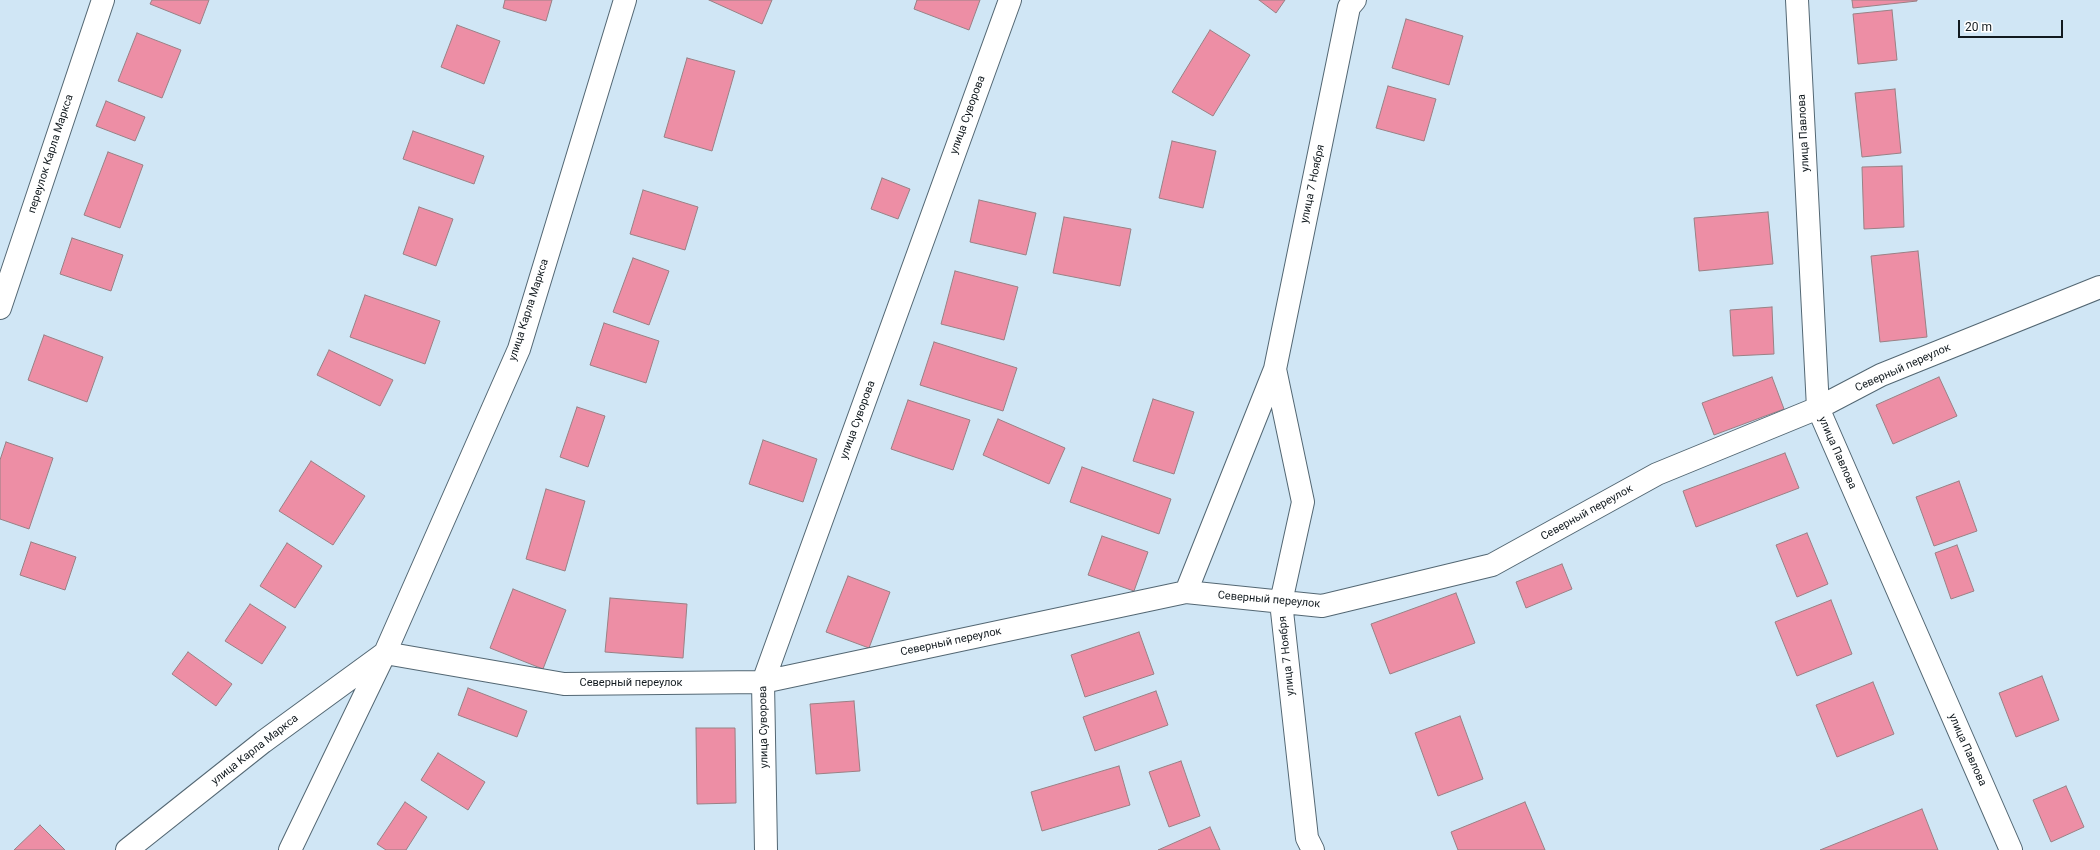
<!DOCTYPE html>
<meta charset="utf-8">
<style>
body{margin:0}
#map{position:relative;width:2100px;height:850px;overflow:hidden;background:#d0e6f5;font-family:Roboto,sans-serif}
canvas{display:block}
.scale{position:absolute;left:1958px;top:20px;width:105px;height:18px;box-sizing:border-box;border:2px solid #121a1f;border-top:0;padding-left:5px;font-size:12px;line-height:14px;white-space:nowrap;color:#121a1f;-webkit-text-stroke:3px #fff;paint-order:stroke}
</style>
<div id="map">
<canvas width="2100" height="850"></canvas>
<div class="scale">20 m</div>
</div>
<script>
const g = document.querySelector('canvas').getContext('2d');
g.lineJoin = 'round';
function fillPath(path, color) {
  g.fillStyle = color;
  g.fill(path, 'evenodd');
}
function poly(rows) {
  const path = new Path2D();
  for (const r of rows) {
    path.moveTo(r[0], r[1]);
    for (let i = 2; i < r.length; i += 2) path.lineTo(r[i], r[i + 1]);
  }
  return path;
}
function trace(path, color, width, dash) {
  g.strokeStyle = color;
  g.lineWidth = width;
  g.lineCap = dash ? 'butt' : 'round';
  g.setLineDash(dash || []);
  g.stroke(path);
}
function label(font, color, halo, rows, align = 'center') {
  g.font = font + ' Roboto,sans-serif';
  g.lineWidth = 3.5;
  g.setLineDash([]);
  g.textBaseline = 'middle';
  g.strokeStyle = halo;
  g.fillStyle = color;
  for (const [text, x, y, turn = 0] of rows) {
    g.save();
    g.translate(x, y);
    g.rotate((+turn || 0) * Math.PI / 180);
    g.textAlign = isNaN(turn) ? turn : align;
    if (halo) g.strokeText(text, 0, 0);
    g.fillText(text, 0, 0);
    g.restore();
  }
}
const building = poly([
 [152,0,209,0,200,24,150,4,152,0],
 [505,0,552,0,546,21,503,8,505,0],
 [709,0,772,0,762,24,709,0],
 [917,0,980,0,969,30,914,9,917,0],
 [1259,0,1285,0,1276,13,1259,0],
 [1852,0,1917,0,1917,1,1853,8,1852,0],
 [1892,10,1897,60,1858,64,1853,14,1892,10],
 [1406,19,1463,36,1449,85,1392,68,1406,19],
 [457,25,500,41,484,84,441,67,457,25],
 [1210,30,1250,55,1213,116,1172,92,1210,30],
 [137,33,181,50,162,98,118,81,137,33],
 [687,58,735,71,712,151,664,137,687,58],
 [1388,86,1436,99,1424,141,1376,128,1388,86],
 [1895,89,1901,153,1862,157,1855,93,1895,89],
 [106,101,145,117,135,141,96,126,106,101],
 [413,131,484,156,474,184,403,159,413,131],
 [1172,141,1216,151,1203,208,1159,198,1172,141],
 [108,152,143,165,120,228,84,215,108,152],
 [1902,166,1904,227,1864,229,1862,167,1902,166],
 [882,178,910,189,898,219,871,209,882,178],
 [643,190,698,207,685,250,630,234,643,190],
 [979,200,1036,213,1026,255,970,242,979,200],
 [419,207,453,219,436,266,403,254,419,207],
 [1768,212,1773,264,1699,271,1694,218,1768,212],
 [1064,217,1131,229,1120,286,1053,273,1064,217],
 [72,238,123,255,111,291,60,274,72,238],
 [1918,251,1927,337,1880,342,1871,256,1918,251],
 [633,258,669,271,649,325,613,312,633,258],
 [955,271,1018,287,1004,340,941,324,955,271],
 [365,295,440,321,425,364,350,337,365,295],
 [1772,307,1774,354,1733,356,1730,310,1772,307],
 [604,323,659,341,646,383,590,365,604,323],
 [44,335,103,357,87,402,28,380,44,335],
 [934,342,1017,368,1003,411,920,385,934,342],
 [329,350,393,380,380,406,317,375,329,350],
 [1772,377,1784,409,1714,435,1702,403,1772,377],
 [1939,377,1957,416,1893,444,1876,405,1939,377],
 [1153,399,1194,412,1174,474,1133,461,1153,399],
 [908,400,970,420,953,470,891,449,908,400],
 [577,407,605,416,588,467,560,457,577,407],
 [998,419,1065,448,1049,484,983,455,998,419],
 [763,440,817,459,803,502,749,484,763,440],
 [6,442,53,458,29,529,0,519,0,460,6,442],
 [1785,453,1799,488,1696,527,1683,491,1785,453],
 [311,461,365,496,333,545,279,511,311,461],
 [1082,467,1171,499,1159,534,1070,502,1082,467],
 [1959,481,1977,531,1934,546,1916,497,1959,481],
 [546,489,585,501,565,571,526,559,546,489],
 [1807,533,1828,584,1797,597,1776,545,1807,533],
 [1102,536,1148,552,1134,591,1088,575,1102,536],
 [31,542,76,557,65,590,20,575,31,542],
 [287,543,322,566,295,608,260,586,287,543],
 [1957,545,1974,591,1951,599,1935,553,1957,545],
 [1562,564,1572,589,1526,608,1516,582,1562,564],
 [848,576,890,592,869,648,826,632,848,576],
 [513,589,566,610,543,669,490,648,513,589],
 [1456,593,1475,643,1390,674,1371,624,1456,593],
 [610,598,687,604,683,658,605,652,610,598],
 [1831,600,1852,654,1797,676,1775,622,1831,600],
 [250,604,286,627,262,664,225,641,250,604],
 [1139,632,1154,674,1085,697,1071,655,1139,632],
 [188,652,232,684,216,706,172,674,188,652],
 [2042,676,2059,720,2016,737,1999,693,2042,676],
 [1873,682,1894,734,1837,757,1816,705,1873,682],
 [468,688,527,711,517,737,458,715,468,688],
 [1156,691,1168,725,1095,751,1083,717,1156,691],
 [854,701,860,771,816,774,810,704,854,701],
 [1460,716,1483,779,1438,796,1415,733,1460,716],
 [696,728,735,728,736,803,697,804,696,728],
 [438,753,485,782,468,810,421,780,438,753],
 [1181,761,1200,816,1169,827,1149,772,1181,761],
 [1119,766,1130,805,1042,831,1031,792,1119,766],
 [2066,786,2084,827,2051,842,2033,800,2066,786],
 [405,802,427,817,406,850,386,850,377,844,405,802],
 [1525,802,1545,850,1458,850,1451,832,1525,802],
 [1922,809,1938,850,1820,850,1922,809],
 [40,825,65,850,14,850,40,825],
 [1210,827,1220,850,1158,850,1210,827]
]);
fillPath(building, '#ed8ea5');
trace(building, '#998085', 1);
const minor = poly([
 [1797,0,1818,408,2011,850],
 [0,308,103,0],
 [1275,369,1303,502,1281,602,1307,838,1313,850],
 [1186,592,1275,369,1349,7,1355,0],
 [127,850,263,742,385,653,564,684,763,682,1186,592,1322,606,1492,565,1657,474,1818,408,1881,375,2100,287],
 [290,850,385,653,519,349,625,0],
 [766,850,763,682,1010,0]
]);
trace(minor, '#536773', 24);
trace(minor, '#fff', 22);
label('11px', '#121a1f', '#fff', [
 ["улица Суворова",968,115,-70],
 ["улица Павлова",1804,133,-93],
 ["переулок Карла Маркса",51,154,-72],
 ["улица 7 Ноября",1313,184,-78],
 ["улица Карла Маркса",529,310,-72],
 ["Северный переулок",1903,368,-24],
 ["улица Суворова",858,420,-70],
 ["улица Павлова",1837,453,66],
 ["Северный переулок",1587,513,-29],
 ["Северный переулок",1269,600,5],
 ["Северный переулок",951,642,-12],
 ["улица 7 Ноября",1287,656,-96],
 ["Северный переулок",631,683],
 ["улица Суворова",764,727,-91],
 ["улица Карла Маркса",255,750,-38],
 ["улица Павлова",1967,750,66]
]);
</script>
